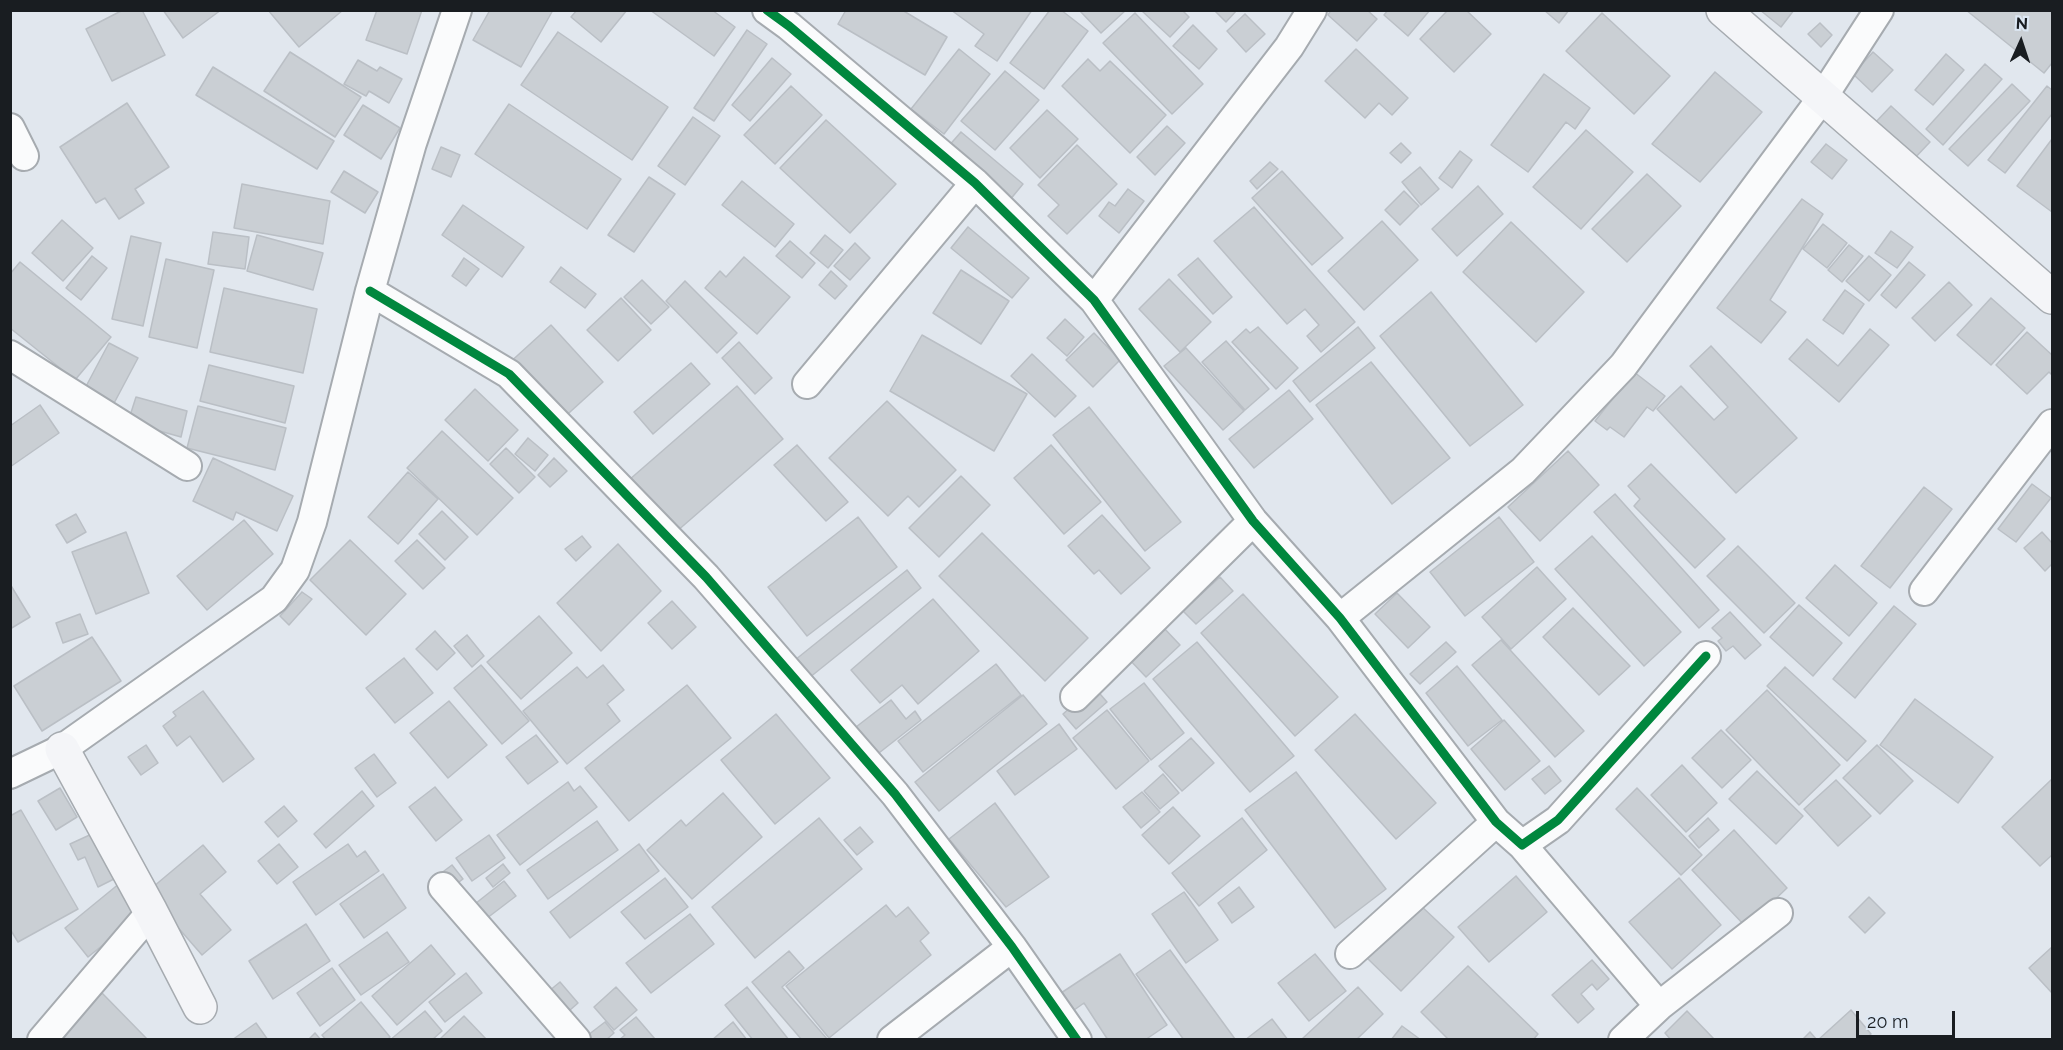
<!DOCTYPE html>
<style>
body{margin:0}
#map{position:relative;width:2063px;height:1050px;overflow:hidden;background:#e1e7ee;font-family:Raleway,sans-serif}
canvas{display:block}
.frame{position:absolute;inset:0;border:12px solid #191d21;pointer-events:none}
.north{position:absolute;left:1991px;top:12px;width:60px;height:60px;-webkit-text-stroke:4px #dce7f3;paint-order:stroke;rotate:3deg;font-size:16px;font-weight:700;line-height:24px;text-align:center;color:#191d21}
.north::after{content:'';display:block;margin:auto;width:21px;height:27px;background:#191d21;clip-path:polygon(50% 0,100% 100%,50% 72%,0 100%)}
.scale{position:absolute;left:1856px;top:1011px;width:99px;height:27px;box-sizing:border-box;border:3px solid #191d21;border-top:0;padding-left:8px;font-size:18px;line-height:21px;white-space:nowrap;color:#191d21;-webkit-text-stroke:4px #dce7f3;paint-order:stroke}
</style>
<div id="map">
<canvas width="2063" height="1050"></canvas>
<div class="frame"></div>
<div class="north">N</div>
<div class="scale">20 m</div>
</div>
<script>
const g = document.querySelector('canvas').getContext('2d');
g.lineJoin = 'round';
function fillPath(path, color) {
  g.fillStyle = color;
  g.fill(path, 'evenodd');
}
function poly(rows) {
  const path = new Path2D();
  for (const r of rows) {
    path.moveTo(r[0], r[1]);
    for (let i = 2; i < r.length; i += 2) path.lineTo(r[i], r[i + 1]);
  }
  return path;
}
function trace(path, color, width, dash) {
  g.strokeStyle = color;
  g.lineWidth = width;
  g.lineCap = dash ? 'butt' : 'round';
  g.setLineDash(dash || []);
  g.stroke(path);
}
const building = poly([
 [123,10,142,10,165,55,112,81,86,29,123,10],
 [163,10,221,10,183,38,163,10],
 [268,10,343,10,299,47,268,10],
 [377,10,422,10,407,54,366,40,377,10],
 [490,10,553,10,521,67,473,40,490,10],
 [577,10,627,10,601,42,571,17,577,10],
 [650,10,712,10,735,27,714,56,650,10],
 [846,10,902,10,947,37,925,75,838,24,846,10],
 [951,10,1032,10,997,61,975,46,984,34,951,10],
 [1050,10,1061,10,1088,31,1044,89,1010,63,1050,10],
 [1079,10,1126,10,1101,33,1079,10],
 [1182,10,1189,17,1170,37,1142,11,1182,10],
 [1214,10,1237,10,1226,22,1214,10],
 [1331,10,1367,10,1377,19,1357,41,1328,15,1331,10],
 [1388,10,1430,10,1408,36,1384,15,1388,10],
 [1448,10,1466,10,1491,34,1454,72,1420,39,1448,10],
 [1544,10,1569,10,1559,23,1544,10],
 [1760,10,1794,10,1781,27,1760,10],
 [1966,10,2052,10,2052,63,2044,73,1966,10],
 [1135,13,1203,84,1172,114,1103,43,1135,13],
 [1602,13,1670,76,1634,114,1566,51,1602,13],
 [1245,14,1265,34,1246,52,1227,31,1245,14],
 [1820,23,1832,35,1821,47,1808,34,1820,23],
 [1193,25,1217,49,1199,69,1173,46,1193,25],
 [747,30,767,44,714,121,694,108,747,30],
 [558,32,668,107,632,160,521,85,558,32],
 [959,49,990,74,944,134,911,109,959,49],
 [1356,49,1408,98,1392,115,1379,103,1365,118,1325,81,1356,49],
 [290,52,361,97,335,137,264,91,290,52],
 [1873,52,1893,70,1872,92,1853,74,1873,52],
 [1946,54,1964,70,1933,105,1915,90,1946,54],
 [772,58,791,74,750,121,732,105,772,58],
 [1088,59,1100,71,1110,61,1166,115,1130,153,1062,86,1088,59],
 [358,60,377,71,380,67,402,79,389,103,369,91,366,96,344,84,358,60],
 [1985,64,2002,79,1943,145,1926,129,1985,64],
 [213,67,334,141,317,169,196,95,213,67],
 [1005,71,1039,100,995,150,961,121,1005,71],
 [1715,72,1762,112,1700,182,1652,144,1715,72],
 [1544,74,1590,108,1575,129,1566,122,1528,172,1491,145,1544,74],
 [2012,84,2030,101,1968,166,1949,149,2012,84],
 [791,86,822,115,775,164,744,135,791,86],
 [2047,86,2052,90,2052,114,2005,173,1988,160,2047,86],
 [127,103,169,167,135,189,144,203,119,219,105,198,96,203,60,147,127,103],
 [509,104,621,179,587,229,475,154,509,104],
 [363,105,400,128,381,159,344,135,363,105],
 [1891,106,1930,142,1912,161,1873,125,1891,106],
 [1047,110,1078,139,1040,178,1010,148,1047,110],
 [693,117,720,136,685,185,658,166,693,117],
 [826,120,896,184,850,233,780,168,826,120],
 [1167,126,1185,143,1155,175,1137,157,1167,126],
 [1586,130,1633,172,1581,229,1533,187,1586,130],
 [961,132,1023,184,1009,201,947,148,961,132],
 [2052,139,2052,212,2017,186,2052,139],
 [1401,143,1411,153,1401,163,1390,153,1401,143],
 [1826,144,1847,160,1832,179,1811,162,1826,144],
 [1077,145,1117,184,1067,234,1048,216,1059,205,1038,185,1077,145],
 [441,147,460,155,451,177,432,169,441,147],
 [1460,151,1472,160,1452,188,1439,178,1460,151],
 [1270,162,1278,169,1257,189,1250,181,1270,162],
 [1420,167,1439,189,1421,205,1402,182,1420,167],
 [344,171,378,192,365,213,331,192,344,171],
 [1282,171,1343,238,1312,265,1252,198,1282,171],
 [1647,174,1681,206,1627,262,1592,229,1647,174],
 [649,177,675,194,634,252,608,235,649,177],
 [742,181,794,224,775,247,722,205,742,181],
 [242,184,330,201,323,244,234,228,242,184],
 [1478,186,1503,214,1457,256,1432,229,1478,186],
 [1128,189,1144,201,1119,233,1099,216,1109,202,1115,206,1128,189],
 [1404,191,1419,206,1400,225,1385,210,1404,191],
 [1802,199,1823,214,1770,300,1786,312,1761,343,1717,308,1802,199],
 [463,205,524,247,502,277,442,235,463,205],
 [1254,207,1355,322,1321,352,1307,336,1319,325,1305,309,1287,324,1214,241,1254,207],
 [62,220,93,248,63,281,32,253,62,220],
 [1382,221,1418,260,1364,310,1328,271,1382,221],
 [1511,222,1584,292,1536,342,1463,272,1511,222],
 [1823,224,1847,243,1827,268,1803,249,1823,224],
 [968,227,1029,278,1012,298,951,248,968,227],
 [1891,231,1913,247,1897,268,1875,253,1891,231],
 [213,232,249,237,245,269,208,264,213,232],
 [257,235,323,253,313,290,247,271,257,235],
 [825,235,843,250,828,268,810,253,825,235],
 [131,236,161,243,143,326,112,319,131,236],
 [790,241,815,263,802,278,776,256,790,241],
 [855,243,870,258,850,280,834,266,855,243],
 [1849,245,1863,256,1842,282,1828,270,1849,245],
 [92,256,107,268,81,300,66,288,92,256],
 [1869,256,1891,275,1869,301,1846,281,1869,256],
 [744,257,790,297,757,334,705,288,720,271,726,277,744,257],
 [464,258,479,269,466,286,452,276,464,258],
 [1198,258,1232,297,1213,314,1178,275,1198,258],
 [166,259,214,270,197,348,149,337,166,259],
 [20,262,111,337,75,380,10,328,10,274,20,262],
 [1909,262,1925,275,1896,308,1881,295,1909,262],
 [561,267,596,294,585,308,550,282,561,267],
 [961,270,1009,301,981,344,933,313,961,270],
 [831,271,847,286,835,299,819,285,831,271],
 [1169,279,1211,322,1180,352,1139,309,1169,279],
 [642,280,669,307,651,324,624,297,642,280],
 [685,281,737,333,717,353,666,301,685,281],
 [1949,282,1972,305,1935,341,1912,318,1949,282],
 [224,288,317,309,303,373,210,352,224,288],
 [1845,290,1864,304,1843,334,1823,320,1845,290],
 [1431,292,1523,405,1470,446,1380,336,1431,292],
 [621,298,651,330,618,361,587,330,621,298],
 [1991,298,2025,328,1991,365,1957,335,1991,298],
 [1065,319,1084,337,1067,356,1047,338,1065,319],
 [551,325,603,382,559,422,507,365,551,325],
 [1258,327,1298,368,1276,389,1232,342,1246,329,1250,333,1258,327],
 [1358,327,1375,348,1310,402,1293,381,1358,327],
 [1870,329,1889,345,1839,402,1789,359,1807,339,1838,366,1870,329],
 [2027,332,2052,355,2052,375,2049,372,2027,394,1996,365,2027,332],
 [1094,333,1120,360,1093,387,1066,360,1094,333],
 [922,335,1027,394,994,451,890,391,922,335],
 [1226,341,1269,389,1245,410,1202,362,1226,341],
 [739,342,772,378,755,394,722,358,739,342],
 [109,343,138,358,112,407,83,392,109,343],
 [1711,346,1797,438,1736,493,1657,409,1681,386,1714,420,1728,407,1690,366,1711,346],
 [1186,348,1244,411,1223,430,1164,366,1186,348],
 [1032,354,1076,396,1055,417,1011,376,1032,354],
 [1371,362,1450,458,1392,504,1316,405,1371,362],
 [691,363,710,384,653,434,634,412,691,363],
 [209,365,294,386,285,423,200,401,209,365],
 [1634,372,1665,396,1653,411,1647,407,1624,437,1610,427,1607,430,1595,421,1634,372],
 [737,386,783,439,676,532,629,480,737,386],
 [475,389,518,430,488,461,445,420,475,389],
 [1289,390,1313,419,1254,468,1229,439,1289,390],
 [136,397,187,411,181,437,128,422,136,397],
 [887,401,956,470,919,507,908,496,888,516,829,458,887,401],
 [40,405,59,433,10,467,10,426,40,405],
 [198,406,286,428,275,470,187,448,198,406],
 [1089,407,1181,522,1145,551,1053,435,1089,407],
 [442,431,513,498,477,535,407,468,442,431],
 [528,438,548,455,535,471,515,454,528,438],
 [797,445,848,502,826,521,774,465,797,445],
 [1051,445,1101,502,1064,534,1014,478,1051,445],
 [506,448,535,477,519,493,490,464,506,448],
 [1568,451,1599,485,1540,541,1508,507,1568,451],
 [213,458,293,496,277,531,236,512,233,520,193,501,213,458],
 [554,458,567,471,550,487,538,475,554,458],
 [1651,464,1725,539,1695,568,1634,506,1640,499,1628,486,1651,464],
 [408,472,438,499,398,544,368,517,408,472],
 [961,476,990,505,939,557,909,528,961,476],
 [2032,484,2051,498,2016,542,1998,529,2032,484],
 [1924,487,1952,509,1890,588,1861,566,1924,487],
 [1615,494,1719,610,1699,628,1594,512,1615,494],
 [442,511,468,537,445,560,419,534,442,511],
 [76,514,86,532,67,543,56,525,76,514],
 [1102,515,1150,568,1121,594,1099,570,1094,574,1068,546,1102,515],
 [858,517,897,567,807,636,768,587,858,517],
 [1499,517,1534,562,1465,616,1430,572,1499,517],
 [244,520,273,554,207,610,177,576,244,520],
 [126,532,149,593,96,614,72,552,126,532],
 [2042,532,2052,543,2052,564,2045,571,2024,548,2042,532],
 [982,533,1088,638,1045,681,939,576,982,533],
 [582,536,591,547,576,561,565,549,582,536],
 [1592,536,1681,632,1644,666,1555,569,1592,536],
 [350,540,406,594,366,635,310,580,350,540],
 [417,540,445,568,423,589,395,561,417,540],
 [618,544,661,591,601,651,557,603,618,544],
 [1738,546,1795,603,1764,633,1707,576,1738,546],
 [1835,565,1877,603,1849,636,1806,598,1835,565],
 [1537,567,1566,599,1511,649,1482,617,1537,567],
 [907,570,921,588,804,682,790,664,907,570],
 [1220,577,1233,591,1196,624,1183,611,1220,577],
 [10,584,30,617,10,629,10,584],
 [302,592,312,599,289,625,280,616,302,592],
 [1397,593,1430,627,1408,648,1375,614,1397,593],
 [1243,594,1338,697,1295,736,1201,633,1243,594],
 [933,599,979,651,918,704,902,685,880,703,851,670,933,599],
 [672,601,696,627,672,649,648,623,672,601],
 [1799,605,1842,643,1813,676,1770,637,1799,605],
 [1894,606,1916,624,1855,698,1833,679,1894,606],
 [1573,608,1630,666,1599,695,1543,637,1573,608],
 [1730,612,1761,645,1745,659,1733,646,1726,651,1718,641,1722,638,1712,628,1730,612],
 [80,614,88,634,63,643,56,623,80,614],
 [539,616,572,653,521,699,487,662,539,616],
 [1162,626,1180,645,1146,677,1128,658,1162,626],
 [435,631,455,653,437,670,416,649,435,631],
 [467,635,484,656,472,667,454,646,467,635],
 [92,637,121,681,42,731,14,686,92,637],
 [1501,640,1584,731,1555,757,1472,665,1501,640],
 [1197,642,1294,756,1250,792,1153,679,1197,642],
 [1446,642,1456,652,1420,684,1410,674,1446,642],
 [404,658,433,693,395,723,366,688,404,658],
 [996,664,1021,695,923,772,898,741,996,664],
 [481,665,529,721,502,744,454,688,481,665],
 [603,665,624,690,607,704,620,721,567,764,523,711,577,667,587,678,603,665],
 [1457,666,1502,720,1468,746,1426,693,1457,666],
 [1785,667,1866,741,1847,761,1767,686,1785,667],
 [1144,683,1184,733,1151,760,1110,709,1144,683],
 [687,685,731,738,629,821,585,768,687,685],
 [1094,687,1107,702,1076,729,1063,714,1094,687],
 [1767,690,1840,765,1799,805,1726,730,1767,690],
 [203,691,254,759,223,782,190,736,177,746,163,726,176,716,173,712,203,691],
 [1023,695,1047,724,939,811,915,782,1023,695],
 [1915,699,1993,757,1958,803,1880,745,1915,699],
 [891,700,906,719,915,711,921,720,870,760,860,733,856,727,891,700],
 [449,701,487,745,448,778,410,733,449,701],
 [1107,710,1149,761,1116,789,1073,738,1107,710],
 [776,714,830,778,775,824,721,760,776,714],
 [1355,714,1436,803,1396,839,1315,750,1355,714],
 [1504,720,1540,761,1505,790,1471,749,1504,720],
 [1059,724,1077,749,1015,795,997,771,1059,724],
 [1721,730,1751,760,1722,788,1692,758,1721,730],
 [536,735,558,762,528,784,506,757,536,735],
 [1191,738,1214,763,1182,791,1159,766,1191,738],
 [146,745,158,763,141,775,128,757,146,745],
 [1877,745,1913,781,1880,814,1843,778,1877,745],
 [374,754,396,783,377,797,355,768,374,754],
 [1682,765,1717,803,1686,832,1651,795,1682,765],
 [1549,766,1561,781,1545,794,1532,779,1549,766],
 [1757,771,1803,816,1776,844,1729,799,1757,771],
 [1296,772,1386,889,1335,928,1245,810,1296,772],
 [1163,774,1179,793,1160,809,1144,791,1163,774],
 [2052,779,2052,855,2040,866,2002,827,2052,779],
 [1836,780,1871,816,1838,846,1804,809,1836,780],
 [568,782,574,791,580,786,597,807,520,865,497,835,568,782],
 [435,787,462,820,436,841,409,807,435,787],
 [60,788,77,817,56,830,38,801,60,788],
 [1637,788,1702,855,1681,875,1616,809,1637,788],
 [362,791,374,806,326,848,314,834,362,791],
 [1142,792,1160,812,1141,828,1123,807,1142,792],
 [723,793,762,837,692,899,647,850,681,820,686,826,723,793],
 [995,803,1049,877,1006,907,949,839,995,803],
 [284,806,297,821,278,837,265,822,284,806],
 [1173,807,1200,836,1169,864,1142,835,1173,807],
 [21,810,78,909,18,942,10,929,10,816,21,810],
 [819,818,862,869,755,958,712,907,819,818],
 [1242,818,1267,850,1199,906,1172,873,1242,818],
 [1708,818,1719,830,1699,848,1689,836,1708,818],
 [597,821,618,850,548,899,527,870,597,821],
 [860,827,873,842,857,855,844,840,860,827],
 [1734,830,1787,888,1746,927,1692,870,1734,830],
 [94,833,114,879,98,887,85,857,78,860,70,844,94,833],
 [489,835,505,858,472,881,456,858,489,835],
 [279,844,298,867,277,884,258,861,279,844],
 [348,844,357,857,365,851,379,871,316,915,293,882,348,844],
 [639,844,659,871,570,938,550,912,639,844],
 [203,845,226,872,200,894,231,930,202,955,147,892,203,845],
 [503,864,510,873,493,887,486,878,503,864],
 [452,865,463,879,451,888,440,874,452,865],
 [383,874,406,908,364,938,340,904,383,874],
 [1516,876,1547,912,1489,962,1458,927,1516,876],
 [665,878,688,907,645,939,621,912,665,878],
 [1679,878,1721,925,1672,969,1629,922,1679,878],
 [504,881,516,896,478,925,466,911,504,881],
 [120,883,144,912,88,957,65,928,120,883],
 [1239,887,1254,907,1232,923,1218,903,1239,887],
 [1184,892,1218,940,1186,963,1152,914,1184,892],
 [1869,897,1885,913,1865,933,1849,917,1869,897],
 [1419,904,1454,937,1401,991,1367,958,1419,904],
 [886,905,896,917,908,907,929,933,920,941,931,955,829,1038,786,986,886,905],
 [690,914,714,944,651,993,626,963,690,914],
 [306,924,330,961,273,999,249,961,306,924],
 [387,932,409,962,361,995,339,965,387,932],
 [431,945,455,974,397,1025,372,996,431,945],
 [2052,947,2052,993,2029,968,2052,947],
 [1170,950,1235,1039,1184,1040,1136,974,1170,950],
 [789,951,804,968,782,987,828,1040,802,1040,752,982,789,951],
 [1120,954,1167,1025,1145,1040,1108,1040,1084,1003,1067,1015,1055,997,1120,954],
 [1315,954,1346,991,1309,1021,1278,983,1315,954],
 [1592,960,1609,979,1597,990,1592,984,1581,994,1594,1009,1578,1023,1552,995,1592,960],
 [1468,966,1538,1034,1533,1040,1449,1040,1421,1012,1468,966],
 [332,968,355,1000,320,1026,297,993,332,968],
 [466,973,482,993,445,1022,429,1002,466,973],
 [560,982,578,1003,561,1018,543,996,560,982],
 [616,987,637,1010,614,1030,594,1007,616,987],
 [747,987,789,1040,753,1040,725,1005,747,987],
 [1358,987,1383,1014,1356,1040,1302,1039,1358,987],
 [102,993,148,1040,55,1040,102,993],
 [361,1002,390,1037,387,1040,326,1040,322,1035,361,1002],
 [1851,1010,1871,1034,1865,1040,1818,1040,1851,1010],
 [425,1011,442,1031,432,1040,390,1040,425,1011],
 [1687,1011,1714,1039,1713,1040,1671,1040,1665,1033,1687,1011],
 [464,1016,487,1040,439,1040,464,1016],
 [636,1017,655,1039,619,1040,625,1035,620,1030,636,1017],
 [1272,1019,1288,1040,1245,1040,1272,1019],
 [605,1022,614,1033,606,1040,592,1040,588,1035,605,1022],
 [733,1022,747,1040,712,1040,733,1022],
 [256,1023,268,1040,232,1040,256,1023],
 [1402,1026,1421,1040,1391,1040,1402,1026],
 [1810,1032,1817,1040,1802,1040,1810,1032],
 [315,1033,321,1040,308,1040,315,1033]
]);
fillPath(building, '#cacfd4');
trace(building, '#babfc5', 1.5);
const street = poly([
 [767,10,789,26,975,183,1094,300,1253,521,1340,618,1496,822,1522,845,1558,820,1706,656],
 [10,128,24,156],
 [370,291,509,374,706,577,895,794,1012,947,1077,1040],
 [1094,300,1289,47,1312,10],
 [10,355,187,466],
 [807,384,975,183],
 [1924,591,2052,424],
 [1340,618,1523,471,1623,366,1822,98,1879,10],
 [1075,697,1253,521],
 [10,774,62,749,274,599,295,570,312,522,370,291,412,143,457,10],
 [1522,845,1659,1006],
 [443,887,576,1040],
 [1350,954,1496,822],
 [42,1040,151,912],
 [892,1040,1012,947],
 [1623,1040,1659,1006,1778,913]
]);
const secondary = poly([
 [1723,10,2052,297],
 [62,749,151,912,200,1007]
]);
trace(street, '#a6abb0', 32);
trace(secondary, '#a6abb0', 36);
trace(street, '#fafbfc', 28);
trace(secondary, '#f4f5f8', 33);
trace(poly([
 [767,10,789,26,975,183,1094,300,1253,521,1340,618,1496,822,1522,845,1558,820,1706,656],
 [370,291,509,374,706,577,895,794,1012,947,1077,1040]
]), '#00873e', 9);
</script>
